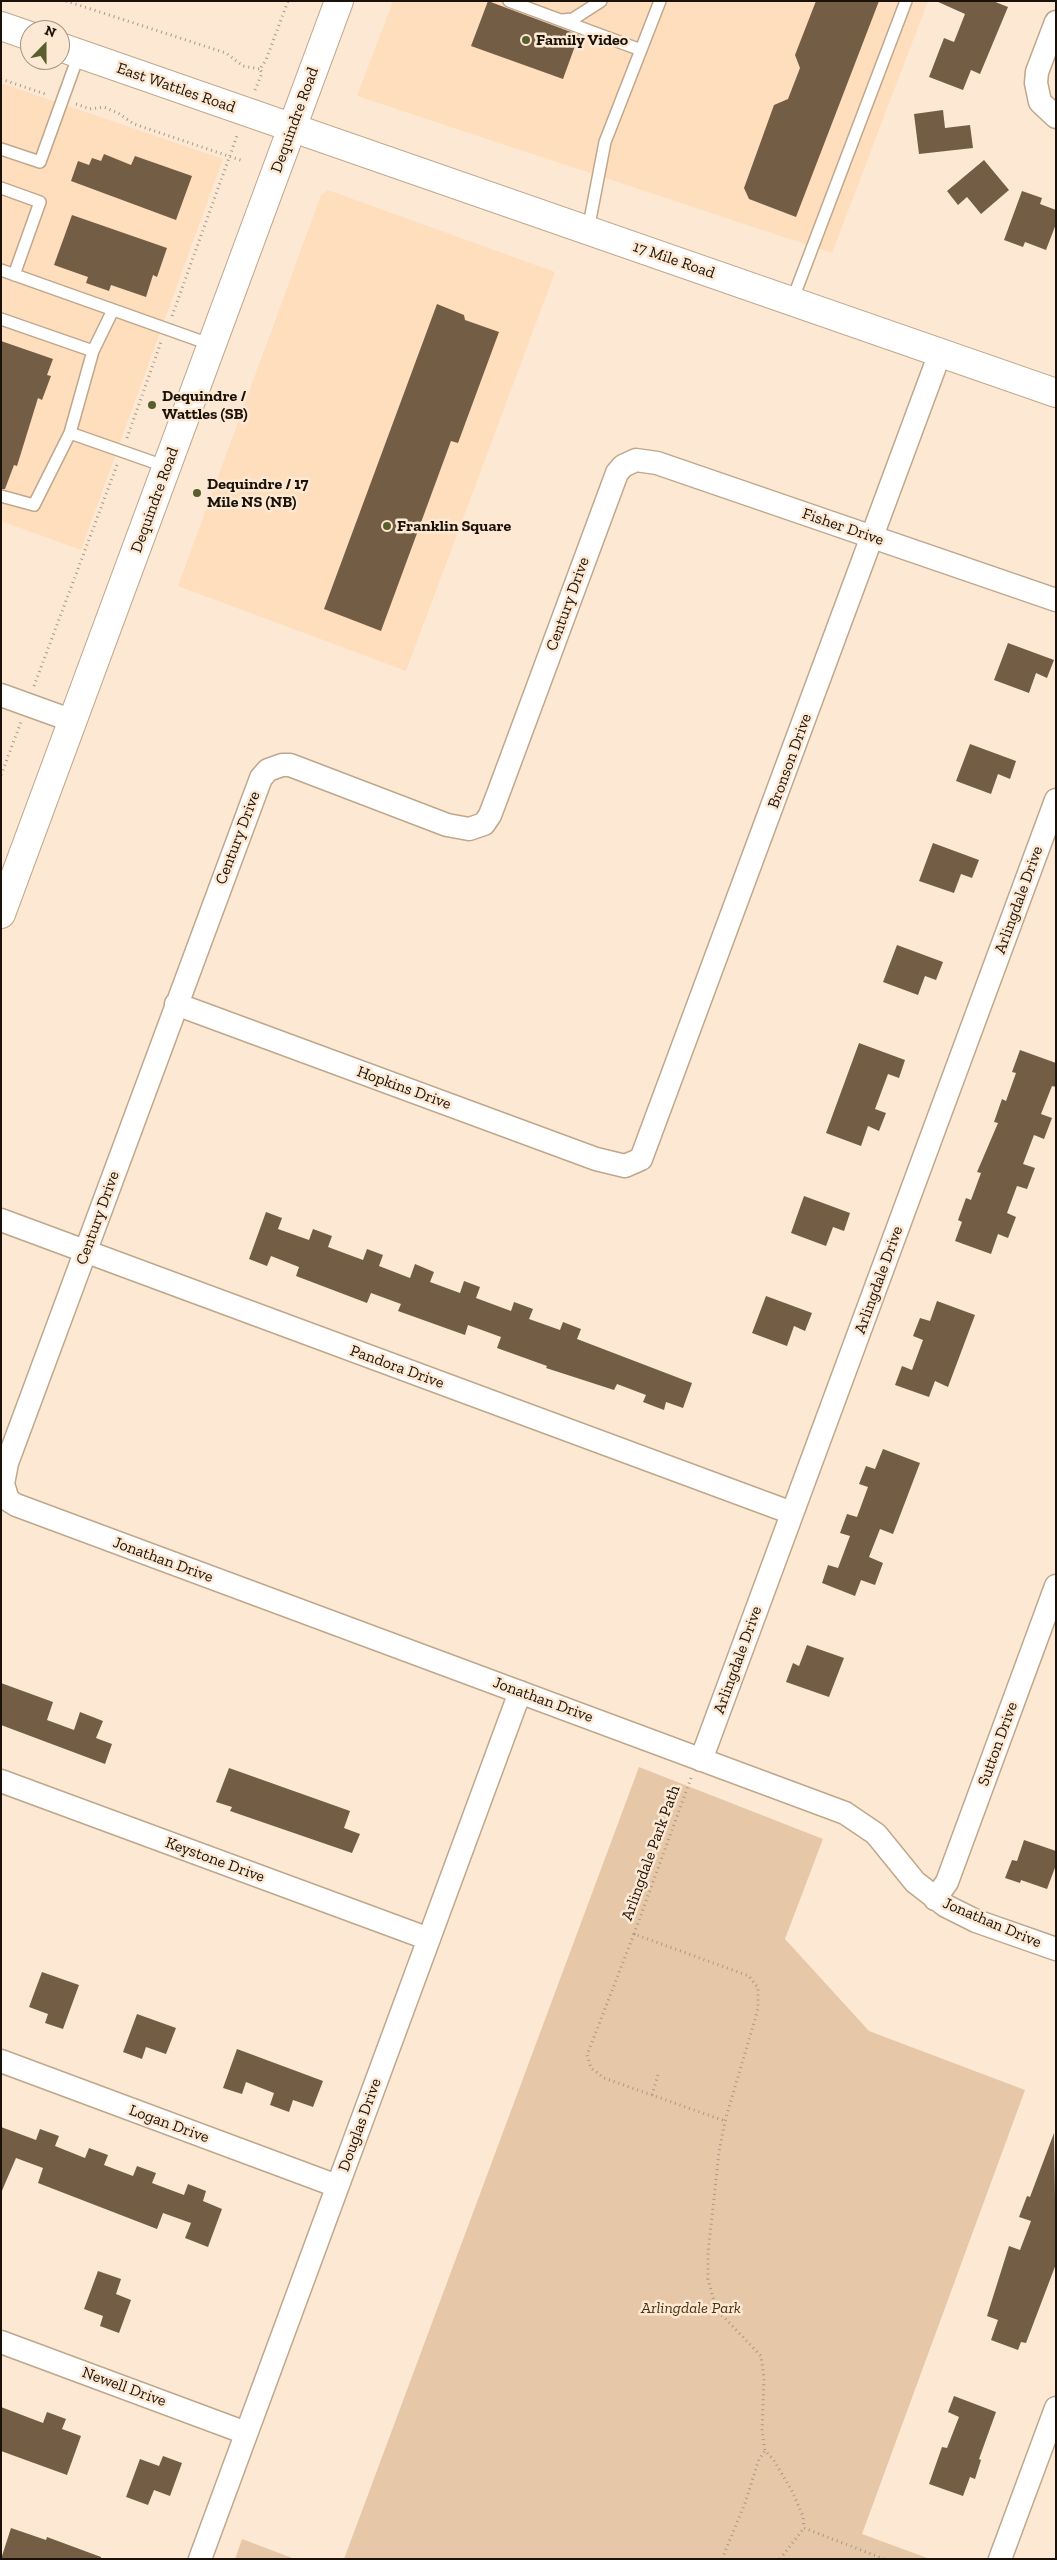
<!DOCTYPE html>
<style>
body{margin:0}
#map{position:relative;width:1057px;height:2560px;overflow:hidden;background:#fde9d3;font-family:"Zilla Slab",serif}
canvas{display:block}
.frame{position:absolute;inset:0;border:2px solid #1a1208;pointer-events:none}
.north{position:absolute;left:20px;top:20px;width:50px;height:50px;box-sizing:border-box;background:#fde9d3;border:1px solid #a29382;border-radius:50%;rotate:22deg;font-size:14px;font-weight:700;line-height:20px;text-align:center;color:#1a1208}
.north::after{content:'';display:block;margin:auto;width:18px;height:22px;background:#595e2d;clip-path:polygon(50% 0,100% 100%,50% 72%,0 100%)}
</style>
<div id="map">
<canvas width="1057" height="2560"></canvas>
<div class="frame"></div>
<div class="north">N</div>
</div>
<script>
const g = document.querySelector('canvas').getContext('2d');
g.lineJoin = 'round';
function fillPath(path, color) {
  g.fillStyle = color;
  g.fill(path, 'evenodd');
}
function poly(rows) {
  const path = new Path2D();
  for (const r of rows) {
    path.moveTo(r[0], r[1]);
    for (let i = 2; i < r.length; i += 2) path.lineTo(r[i], r[i + 1]);
  }
  return path;
}
function trace(path, color, width, dash) {
  g.strokeStyle = color;
  g.lineWidth = width;
  g.lineCap = dash ? 'butt' : 'round';
  g.setLineDash(dash || []);
  g.stroke(path);
}
function label(font, color, halo, rows, align = 'center') {
  g.font = font + ' "Zilla Slab",serif';
  g.lineWidth = 5;
  g.setLineDash([]);
  g.textBaseline = 'middle';
  g.strokeStyle = halo;
  g.fillStyle = color;
  for (const [text, x, y, turn = 0] of rows) {
    g.save();
    g.translate(x, y);
    g.rotate((+turn || 0) * Math.PI / 180);
    g.textAlign = isNaN(turn) ? turn : align;
    if (halo) g.strokeText(text, 0, 0);
    g.fillText(text, 0, 0);
    g.restore();
  }
}
fillPath(poly([
 [393,1,928,1,832,253,357,96],
 [1,83,223,159,81,550,1,521],
 [328,190,555,272,406,671,178,586,321,195]
]), '#fedebd');
fillPath(poly([
 [639,1767,823,1839,785,1939,869,2031,1025,2090,862,2534,930,2559,344,2559],
 [242,2539,295,2559,235,2559]
]), '#e6c8a8');
fillPath(poly([
 [488,1,579,35,563,79,471,46],
 [816,1,879,1,796,217,749,199,744,188,774,105,788,99,800,68,795,55],
 [936,1,993,1,1008,7,980,74,971,70,963,90,929,77,944,38,954,42,965,14],
 [943,110,945,128,970,125,973,148,919,154,914,114],
 [104,154,131,165,135,156,192,176,176,220,71,181,78,161,89,165,92,158,101,161],
 [984,160,1009,190,981,214,967,197,958,205,947,191],
 [1022,191,1042,198,1040,204,1056,210,1056,224,1046,250,1025,242,1023,247,1004,240],
 [72,215,167,248,157,277,153,275,146,297,111,285,109,291,86,283,88,277,54,265],
 [437,304,464,315,465,320,499,332,458,443,451,441,381,631,324,609],
 [1,341,53,359,47,375,51,376,42,400,38,398,17,466,14,465,5,489,1,489],
 [1008,643,1054,660,1047,678,1036,673,1029,693,994,680],
 [970,744,1016,761,1010,779,998,774,991,794,956,781],
 [933,843,979,860,972,878,961,874,954,893,919,881],
 [897,945,943,962,936,980,925,976,918,995,883,982],
 [859,1043,905,1060,899,1078,888,1074,875,1109,886,1113,879,1131,868,1126,861,1146,826,1133],
 [1020,1050,1056,1063,1056,1087,1052,1086,1041,1114,1052,1118,1044,1139,1034,1135,1023,1164,1035,1168,1027,1189,1017,1186,1007,1213,1016,1217,1008,1238,998,1234,991,1254,955,1241,962,1222,958,1220,966,1198,971,1200,981,1173,977,1172,998,1123,994,1122,1002,1099,1006,1101,1016,1073,1012,1072],
 [804,1196,850,1213,844,1231,833,1227,826,1246,791,1233],
 [266,1212,282,1218,278,1229,309,1240,313,1229,332,1236,328,1247,363,1260,367,1249,383,1255,379,1266,410,1278,415,1264,434,1272,430,1282,460,1293,464,1281,480,1287,476,1298,511,1311,514,1302,533,1309,529,1319,560,1330,563,1322,581,1329,577,1339,692,1383,683,1408,666,1402,664,1410,643,1402,646,1395,617,1384,614,1390,546,1368,547,1366,497,1348,501,1337,468,1325,465,1335,398,1311,401,1304,371,1293,367,1303,296,1276,299,1267,271,1256,267,1266,249,1259],
 [766,1296,812,1313,805,1331,794,1326,787,1346,752,1333],
 [937,1301,975,1315,948,1387,935,1381,929,1397,895,1385,902,1366,912,1370,923,1340,913,1336,920,1318,930,1321],
 [883,1449,920,1463,893,1534,880,1529,869,1557,883,1563,875,1585,861,1580,855,1596,822,1583,828,1565,838,1568,850,1536,840,1533,847,1514,857,1517,868,1487,859,1484,866,1466,875,1469],
 [807,1645,844,1658,829,1697,786,1682,793,1663,799,1666],
 [1,1683,53,1702,47,1720,74,1730,80,1712,103,1721,96,1738,112,1744,105,1764,1,1725],
 [229,1768,350,1811,344,1828,360,1834,352,1853,230,1811,232,1807,216,1802],
 [1024,1840,1056,1851,1056,1865,1047,1889,1021,1880,1020,1883,1005,1878,1012,1860,1017,1861],
 [42,1972,79,1985,63,2029,45,2023,48,2014,29,2007],
 [137,2014,176,2028,166,2054,146,2047,142,2059,123,2052],
 [237,2049,323,2081,313,2107,293,2100,289,2112,270,2105,274,2093,246,2082,242,2094,223,2088],
 [1,2127,36,2140,40,2129,59,2136,55,2146,85,2158,89,2148,108,2155,104,2165,133,2176,137,2166,156,2173,152,2183,184,2195,188,2184,206,2191,203,2201,222,2209,208,2247,185,2238,191,2223,163,2213,157,2229,38,2183,43,2168,16,2158,1,2193],
 [1054,2133,1056,2264,1026,2343,1021,2342,1018,2350,991,2340,998,2320,987,2316,1009,2246,1020,2250,1031,2221,1019,2217,1027,2196,1030,2197],
 [98,2271,121,2279,116,2294,131,2300,119,2333,100,2326,103,2316,84,2309],
 [954,2396,996,2412,979,2459,981,2460,975,2479,970,2477,963,2496,929,2484,942,2447,947,2448,959,2417,948,2412],
 [1,2407,43,2423,47,2412,66,2419,62,2429,81,2436,67,2475,1,2451],
 [163,2456,182,2463,170,2496,154,2490,148,2505,126,2497,140,2459,159,2466],
 [11,2528,46,2540,47,2537,101,2557,101,2559,1,2559]
]), '#735d45');
const service = poly([
 [509,1,641,50],
 [562,20,573,19,601,1],
 [1,149,40,162,79,54],
 [1,188,40,202,14,275],
 [588,230,605,142,660,1],
 [1,270,212,345],
 [792,301,906,1],
 [1,319,93,351,70,433,34,505,1,496],
 [93,351,113,310],
 [70,433,167,467]
]);
const minor = poly([
 [1056,22,1037,72,1036,83,1040,102,1056,117],
 [1056,600,657,463,636,460,623,466,617,473,498,794,490,815,484,824,469,829,447,825,290,765,282,765,268,770,261,778,7,1463,3,1484,8,1500,16,1505,845,1813,876,1834,915,1882,946,1906,976,1921,1056,1949],
 [1,695,73,721],
 [176,1004,596,1159,625,1166,641,1159,940,353],
 [1,1220,792,1513],
 [701,1760,1056,800],
 [1,1781,429,1939],
 [935,1899,947,1882,1056,1586],
 [1,2061,337,2186],
 [1,2342,246,2433],
 [200,2559,520,1692],
 [1000,2559,1056,2408]
]);
const secondary = poly([
 [1,26,30,36],
 [60,47,1056,393],
 [1,914,339,1]
]);
trace(service, '#bfa78c', 14);
trace(minor, '#bfa78c', 25);
trace(secondary, '#bfa78c', 30);
trace(poly([
 [66,1,226,53,243,66,260,69],
 [1,79,48,95],
 [255,90,262,73,260,69,266,60,288,1],
 [76,104,90,109,104,107,118,113,134,124,243,161],
 [172,316,238,133],
 [127,438,161,342],
 [34,686,117,465],
 [1,775,21,722],
 [691,1778,634,1934,749,1976,758,1988,758,2009,725,2121,719,2152,708,2253,708,2279,716,2309,761,2356,764,2378,762,2431,765,2451,773,2459,792,2491,803,2516,804,2528,884,2559],
 [634,1934,587,2055,591,2068,604,2078,725,2121],
 [652,2095,658,2075],
 [722,2559,745,2503,759,2459,765,2451],
 [780,2559,804,2528]
]), '#a79886', 3, [1, 4]);
trace(service, '#fff', 11);
trace(minor, '#fff', 22);
trace(secondary, '#fff', 28);
for (const [x, y, r, color] of [
 [526,40,5,"#595e2d"],
 [152,405,5,"#595e2d"],
 [197,493,5,"#595e2d"],
 [387,526,5,"#595e2d"]
]) {
  const dot = new Path2D();
  dot.arc(x, y, r, 0, 2 * Math.PI);
  g.fillStyle = color;
  g.fill(dot);
  trace(dot, '#fde9d3', 2);
}
label('bold 16px', '#1a1208', '#fde9d3', [
 ["Family Video",536,40],
 ["Dequindre /",162,396],
 ["Wattles (SB)",162,414],
 ["Dequindre / 17",207,484],
 ["Mile NS (NB)",207,502],
 ["Franklin Square",397,526]
], 'left');
label('16px', '#1a1208', '#fde9d3', [
 ["East Wattles Road",176,88,19],
 ["Dequindre Road",295,120,-70],
 ["17 Mile Road",674,260,19],
 ["Dequindre Road",155,500,-70],
 ["Fisher Drive",843,527,19],
 ["Century Drive",568,604,-70],
 ["Bronson Drive",790,761,-70],
 ["Century Drive",238,838,-69],
 ["Arlingdale Drive",1019,900,-70],
 ["Hopkins Drive",404,1088,20],
 ["Century Drive",98,1218,-70],
 ["Arlingdale Drive",879,1280,-70],
 ["Pandora Drive",397,1367,20],
 ["Jonathan Drive",163,1560,20],
 ["Arlingdale Drive",738,1660,-70],
 ["Jonathan Drive",543,1700,20],
 ["Sutton Drive",998,1744,-70],
 ["Arlingdale Park Path",651,1853,-70],
 ["Keystone Drive",215,1860,20],
 ["Jonathan Drive",992,1923,23],
 ["Logan Drive",169,2124,20],
 ["Douglas Drive",360,2125,-70],
 ["Newell Drive",124,2387,20]
]);
label('italic 16px', '#4a300e', '#fde9d3', [
 ["Arlingdale Park",691,2308]
]);
</script>
